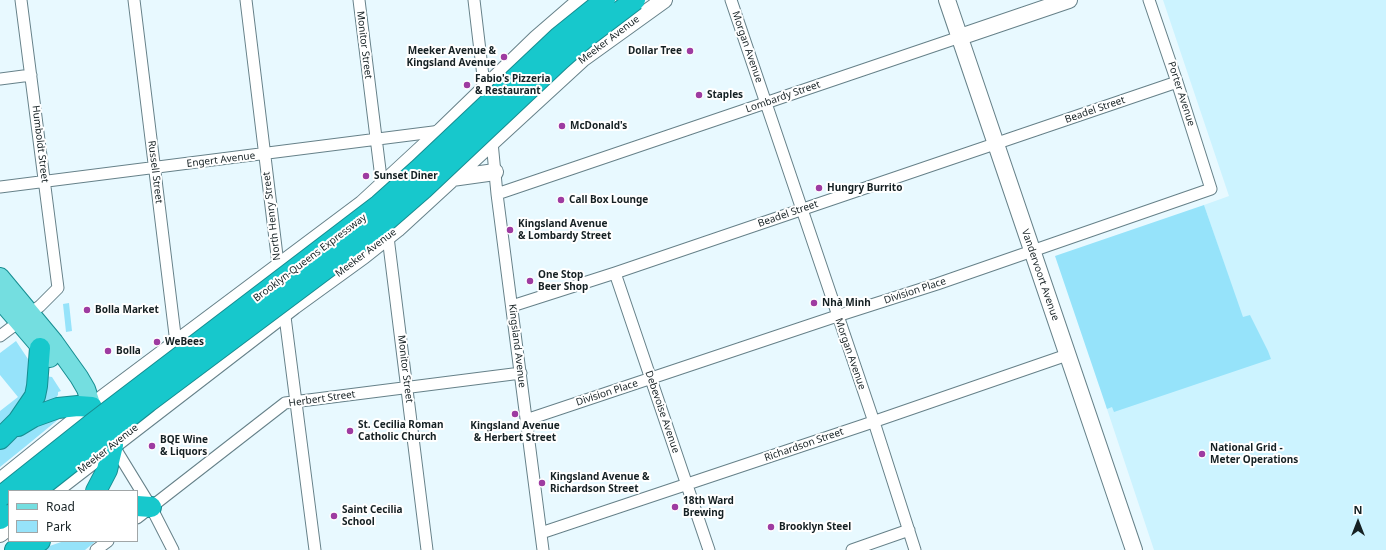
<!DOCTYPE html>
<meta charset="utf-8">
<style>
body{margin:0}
#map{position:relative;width:1386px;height:550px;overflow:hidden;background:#e8f9ff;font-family:"Noto Sans",sans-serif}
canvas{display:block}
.legend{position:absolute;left:8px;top:490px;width:130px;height:52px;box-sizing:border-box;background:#fff;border:1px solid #a1a6a7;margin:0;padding:5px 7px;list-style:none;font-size:12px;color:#152023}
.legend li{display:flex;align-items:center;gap:8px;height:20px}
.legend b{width:20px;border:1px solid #a1a6a7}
.north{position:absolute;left:1338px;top:502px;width:40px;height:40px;-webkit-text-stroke:3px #fff;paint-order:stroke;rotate:0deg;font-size:11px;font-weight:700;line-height:16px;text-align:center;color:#152023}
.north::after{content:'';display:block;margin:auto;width:14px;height:18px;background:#152023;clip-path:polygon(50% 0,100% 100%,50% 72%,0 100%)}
</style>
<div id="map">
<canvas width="1386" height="550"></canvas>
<ul class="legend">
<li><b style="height:5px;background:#74dee0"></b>Road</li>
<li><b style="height:11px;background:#96e3fa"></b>Park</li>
</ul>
<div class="north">N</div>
</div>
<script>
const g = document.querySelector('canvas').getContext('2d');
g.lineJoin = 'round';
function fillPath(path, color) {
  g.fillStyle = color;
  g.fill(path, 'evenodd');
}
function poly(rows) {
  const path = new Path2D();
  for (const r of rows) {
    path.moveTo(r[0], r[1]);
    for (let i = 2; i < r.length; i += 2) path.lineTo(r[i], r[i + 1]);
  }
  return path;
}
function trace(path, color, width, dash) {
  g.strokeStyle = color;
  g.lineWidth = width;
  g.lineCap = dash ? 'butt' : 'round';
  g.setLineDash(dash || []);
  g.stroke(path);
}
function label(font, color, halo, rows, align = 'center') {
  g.font = font + ' "Noto Sans",sans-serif';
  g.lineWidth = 4;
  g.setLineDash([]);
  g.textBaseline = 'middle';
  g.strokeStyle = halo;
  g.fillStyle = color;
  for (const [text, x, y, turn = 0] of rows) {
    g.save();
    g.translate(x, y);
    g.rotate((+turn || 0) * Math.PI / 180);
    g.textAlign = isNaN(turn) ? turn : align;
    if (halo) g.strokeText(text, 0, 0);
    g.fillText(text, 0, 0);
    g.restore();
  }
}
fillPath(poly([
 [1163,0,1386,0,1386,550,1154,550,1106,406,1255,355,1204,205,1229,196]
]), '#ccf3ff');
fillPath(poly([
 [1204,205,1243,317,1250,315,1268,351,1271,359,1114,412,1112,407,1107,409,1055,256],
 [69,303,72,331,66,332,63,304],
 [16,341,28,359,32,368,32,391,0,431,0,411,18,397,0,375,0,353],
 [45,376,52,377,61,391,58,392,58,395,55,399,41,408],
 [60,418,26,446,0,467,0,449,3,446,26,430],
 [64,541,96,541,85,550,38,550]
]), '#96e3fa');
const street = poly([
 [134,0,176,343],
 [246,0,279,272],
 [359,0,382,186],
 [474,0,485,93],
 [731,0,874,422,915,550],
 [0,79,31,75],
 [490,137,492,142,497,194,543,550],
 [0,187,441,131],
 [497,194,960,37],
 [388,237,427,550],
 [615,273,709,550],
 [512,306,615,273,1177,82],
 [284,309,315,550],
 [0,336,40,306,58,288,21,0],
 [526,420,837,316,937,284,1211,189,1177,82,1149,0],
 [113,445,151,507,173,550],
 [137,518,285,403,521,373],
 [541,533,864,425,1067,355],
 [96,550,108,541],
 [852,550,909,530]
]);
const secondary = poly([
 [947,0,1134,550],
 [960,37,1069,0],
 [452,178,495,172],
 [0,481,103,398,362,204,441,131,537,38,581,0],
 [54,491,294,306,363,256,397,229,582,59,664,0],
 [0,534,9,527]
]);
const primary = poly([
 [0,277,54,342,79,377,86,389,92,407,98,418],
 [0,300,50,358]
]);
const highway = poly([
 [18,426,33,417,58,408,78,406,92,407],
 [0,439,18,421,35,396,37,386,40,348],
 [96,491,107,470,113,445],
 [137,506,151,507],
 [0,519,9,512],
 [15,550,40,541]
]);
trace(street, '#668189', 13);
trace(secondary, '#668189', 18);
trace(primary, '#168d91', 20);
trace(highway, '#168d91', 22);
trace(street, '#fff', 11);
trace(secondary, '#fff', 16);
trace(primary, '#74dee0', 18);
trace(highway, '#17c8cc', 20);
const highwayBridge = poly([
 [35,491,148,402,343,256,384,223,423,189,560,60,585,38,635,0],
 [0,497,93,423,379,205,418,170,559,37,605,0]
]);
trace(highwayBridge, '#168d91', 22, []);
trace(highwayBridge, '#17c8cc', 20);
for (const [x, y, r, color] of [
 [690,51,4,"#9e3ba1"],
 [504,57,4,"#9e3ba1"],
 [467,85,4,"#9e3ba1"],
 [699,95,4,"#9e3ba1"],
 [562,126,4,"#9e3ba1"],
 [366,176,4,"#9e3ba1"],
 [819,188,4,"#9e3ba1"],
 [561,200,4,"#9e3ba1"],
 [510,230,4,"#9e3ba1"],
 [530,281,4,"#9e3ba1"],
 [814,303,4,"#9e3ba1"],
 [87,310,4,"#9e3ba1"],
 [157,342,4,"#9e3ba1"],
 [108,351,4,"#9e3ba1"],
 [515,414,4,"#9e3ba1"],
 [350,431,4,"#9e3ba1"],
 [152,446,4,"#9e3ba1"],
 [1202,454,4,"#9e3ba1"],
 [542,483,4,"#9e3ba1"],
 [675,507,4,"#9e3ba1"],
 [334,516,4,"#9e3ba1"],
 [771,527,4,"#9e3ba1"]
]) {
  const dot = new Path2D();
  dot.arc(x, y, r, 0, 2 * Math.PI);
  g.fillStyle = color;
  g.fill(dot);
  trace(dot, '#fff', 1.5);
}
label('10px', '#152023', '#fff', [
 ["Meeker Avenue",609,40,-37],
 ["Monitor Street",364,45,83],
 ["Morgan Avenue",747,47,71],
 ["Porter Avenue",1181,94,72],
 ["Lombardy Street",783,97,-19],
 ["Beadel Street",1095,110,-19],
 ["Humboldt Street",40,144,83],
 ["Engert Avenue",221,160,-7],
 ["Russell Street",155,172,83],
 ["Beadel Street",788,214,-19],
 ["North Henry Street",272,216,-97],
 ["Meeker Avenue",366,253,-37],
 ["Brooklyn-Queens Expressway",310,258,-37],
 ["Vandervoort Avenue",1040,275,71],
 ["Division Place",915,291,-18],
 ["Kingsland Avenue",517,346,83],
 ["Morgan Avenue",850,354,71],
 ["Monitor Street",405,369,83],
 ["Division Place",607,393,-18],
 ["Herbert Street",322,399,-8],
 ["Debevoise Avenue",662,412,71],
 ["Richardson Street",804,445,-19],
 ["Meeker Avenue",108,449,-38]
]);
label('bold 10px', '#152023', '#fff', [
 ["Meeker Avenue &",496,51,"right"],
 ["Kingsland Avenue",496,63,"right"],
 ["Dollar Tree",682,51,"right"],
 ["Fabio's Pizzeria",475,79],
 ["& Restaurant",475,91],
 ["Staples",707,95],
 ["McDonald's",570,126],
 ["Sunset Diner",374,176],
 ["Hungry Burrito",827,188],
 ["Call Box Lounge",569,200],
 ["Kingsland Avenue",518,224],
 ["& Lombardy Street",518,236],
 ["One Stop",538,275],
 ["Beer Shop",538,287],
 ["Nhà Minh",822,303],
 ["Bolla Market",95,310],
 ["WeBees",165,342],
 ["Bolla",116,351],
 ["St. Cecilia Roman",358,425],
 ["Catholic Church",358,437],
 ["Kingsland Avenue",515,426,"center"],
 ["& Herbert Street",515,438,"center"],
 ["BQE Wine",160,440],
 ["& Liquors",160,452],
 ["National Grid -",1210,448],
 ["Meter Operations",1210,460],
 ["Kingsland Avenue &",550,477],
 ["Richardson Street",550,489],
 ["18th Ward",683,501],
 ["Brewing",683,513],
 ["Saint Cecilia",342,510],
 ["School",342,522],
 ["Brooklyn Steel",779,527]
], 'left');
</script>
